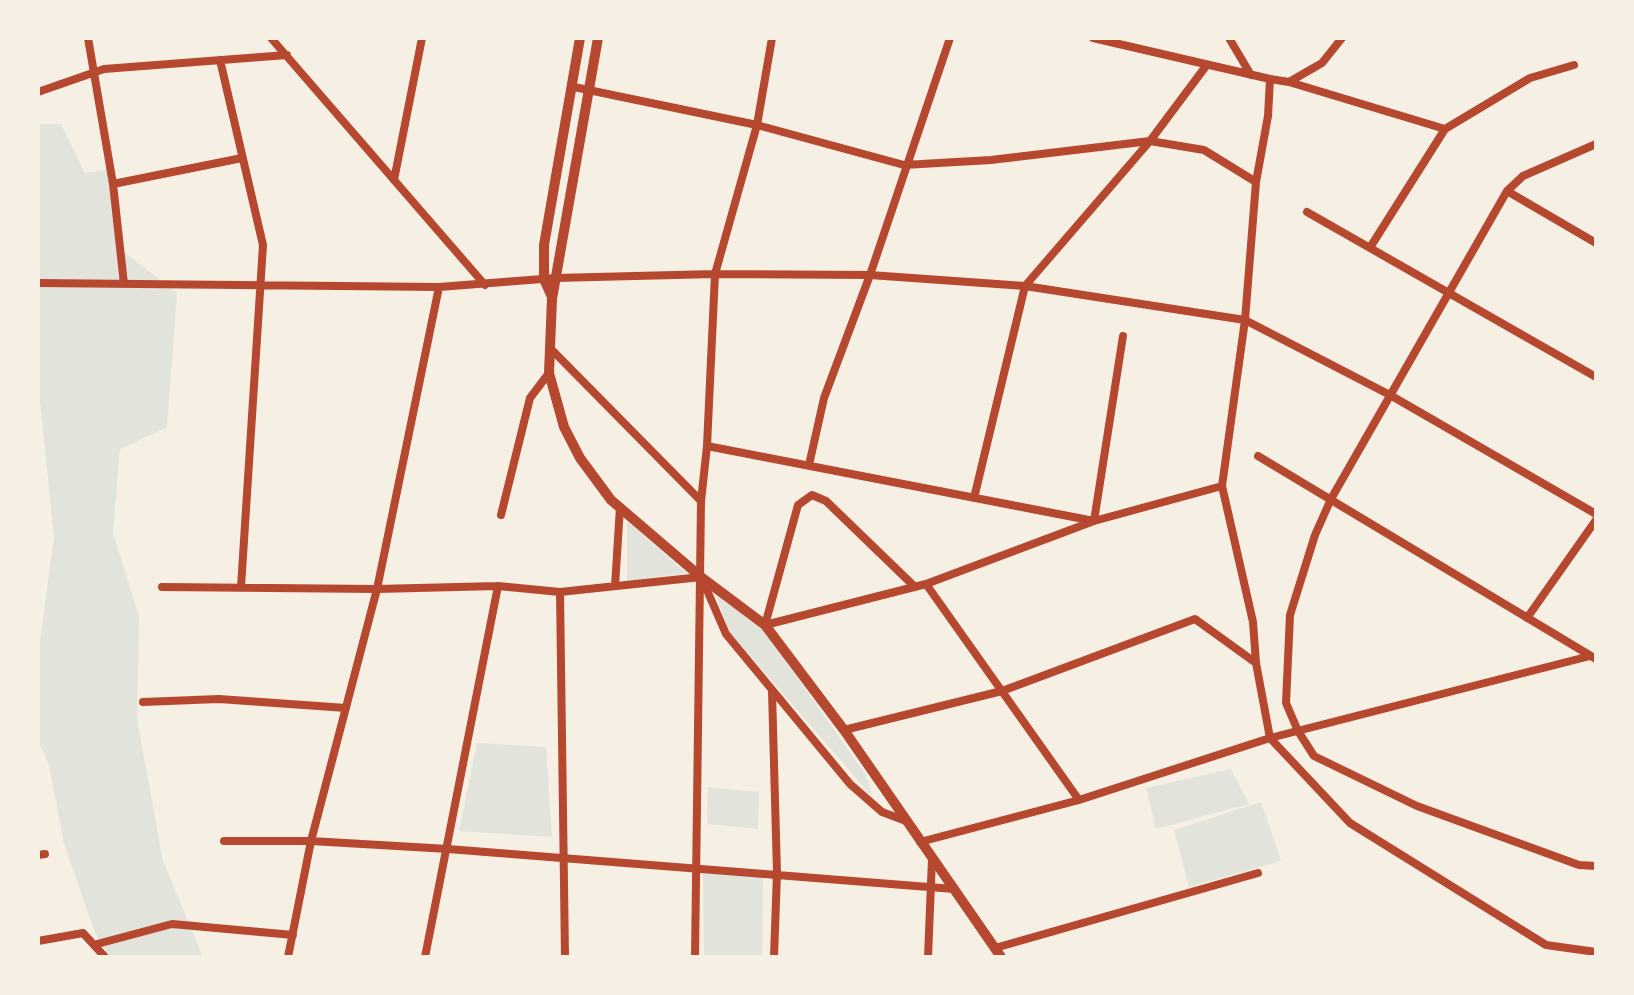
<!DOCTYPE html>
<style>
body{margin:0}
#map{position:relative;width:1634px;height:995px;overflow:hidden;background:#f6efe4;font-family:"Titillium Web",sans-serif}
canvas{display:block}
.frame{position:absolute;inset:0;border:40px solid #f6efe4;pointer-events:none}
</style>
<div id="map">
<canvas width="1634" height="995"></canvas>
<div class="frame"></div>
</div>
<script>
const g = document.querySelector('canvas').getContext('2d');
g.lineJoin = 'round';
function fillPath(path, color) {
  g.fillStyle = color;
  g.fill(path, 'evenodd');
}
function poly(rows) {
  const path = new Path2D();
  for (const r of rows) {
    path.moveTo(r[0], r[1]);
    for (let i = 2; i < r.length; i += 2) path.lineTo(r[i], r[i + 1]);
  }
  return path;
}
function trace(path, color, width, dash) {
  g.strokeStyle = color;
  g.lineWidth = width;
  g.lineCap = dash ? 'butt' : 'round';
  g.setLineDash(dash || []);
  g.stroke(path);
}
fillPath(poly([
 [38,124,61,124,85,173,111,169,120,249,177,293,167,427,120,449,113,533,139,616,137,719,163,861,203,957,110,957,94,930,64,844,49,765,38,740,38,656,54,537,38,383],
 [627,521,686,573,627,581],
 [715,594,765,632,866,775,873,798,730,632],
 [477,743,546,747,552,837,459,831],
 [1231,769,1249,804,1156,829,1146,788],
 [708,787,759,792,758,829,707,824],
 [1261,802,1281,861,1189,887,1174,830],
 [703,872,763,877,762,957,704,957]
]), '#e2e4dc');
trace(poly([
 [88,38,113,184,124,284],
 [271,38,485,285],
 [1093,38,1270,79,1268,116,1256,182,1245,320,1222,486,1253,622,1256,663,1270,738,1350,823,1546,945,1596,952],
 [1229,38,1251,75],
 [220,60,263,245,241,587],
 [1270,79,1289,82,1322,63,1342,38],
 [1289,82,1445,129,1371,246],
 [574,87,757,125,904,165,991,160,1150,141,1204,150,1256,182],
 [38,92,104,69,287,55],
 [1445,129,1530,78,1574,65],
 [1596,144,1523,176,1507,191,1331,499,1315,535,1290,615,1286,703,1298,731,1314,756,1417,806,1579,865,1596,866],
 [394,180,422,38],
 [113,184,242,158],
 [1507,191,1596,243],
 [1307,212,1596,377],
 [38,283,439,287,555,278,715,274,870,275,1025,286,1245,320,1390,395,1596,514],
 [553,351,701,501],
 [707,446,1094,521,1123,336],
 [1258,456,1596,659],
 [809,465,824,398,870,275,950,38],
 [974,498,1025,286,1150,141,1206,66],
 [501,515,530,398,549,373],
 [703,581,726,634,850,784,882,812,906,821],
 [926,584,1079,800],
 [615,586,620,507],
 [162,587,377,589,498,586,560,592,701,577],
 [915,587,826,501,812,495,798,505,765,625,926,584,1094,521,1222,486],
 [560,592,565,957],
 [1527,618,1596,520],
 [772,691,777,873,774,957],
 [143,702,219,699,346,708],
 [844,730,1002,691,1195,619,1256,663],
 [224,841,311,841,448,849,954,889],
 [920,842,1079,800,1270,738,1590,656],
 [38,855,45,854],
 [38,941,83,933,105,957],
 [97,944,172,924,293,935],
 [995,948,1258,873],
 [288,957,311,841,377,589,439,287],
 [425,957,498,586],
 [695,957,701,501,707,446,715,274,757,125,772,38],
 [928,957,932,859]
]), '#b5482f', 8);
trace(poly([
 [598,38,552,299,549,373,564,427,580,458,611,500,701,577,765,625,844,730,1001,957],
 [552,297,544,279,544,245,580,38]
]), '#b5482f', 10);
</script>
